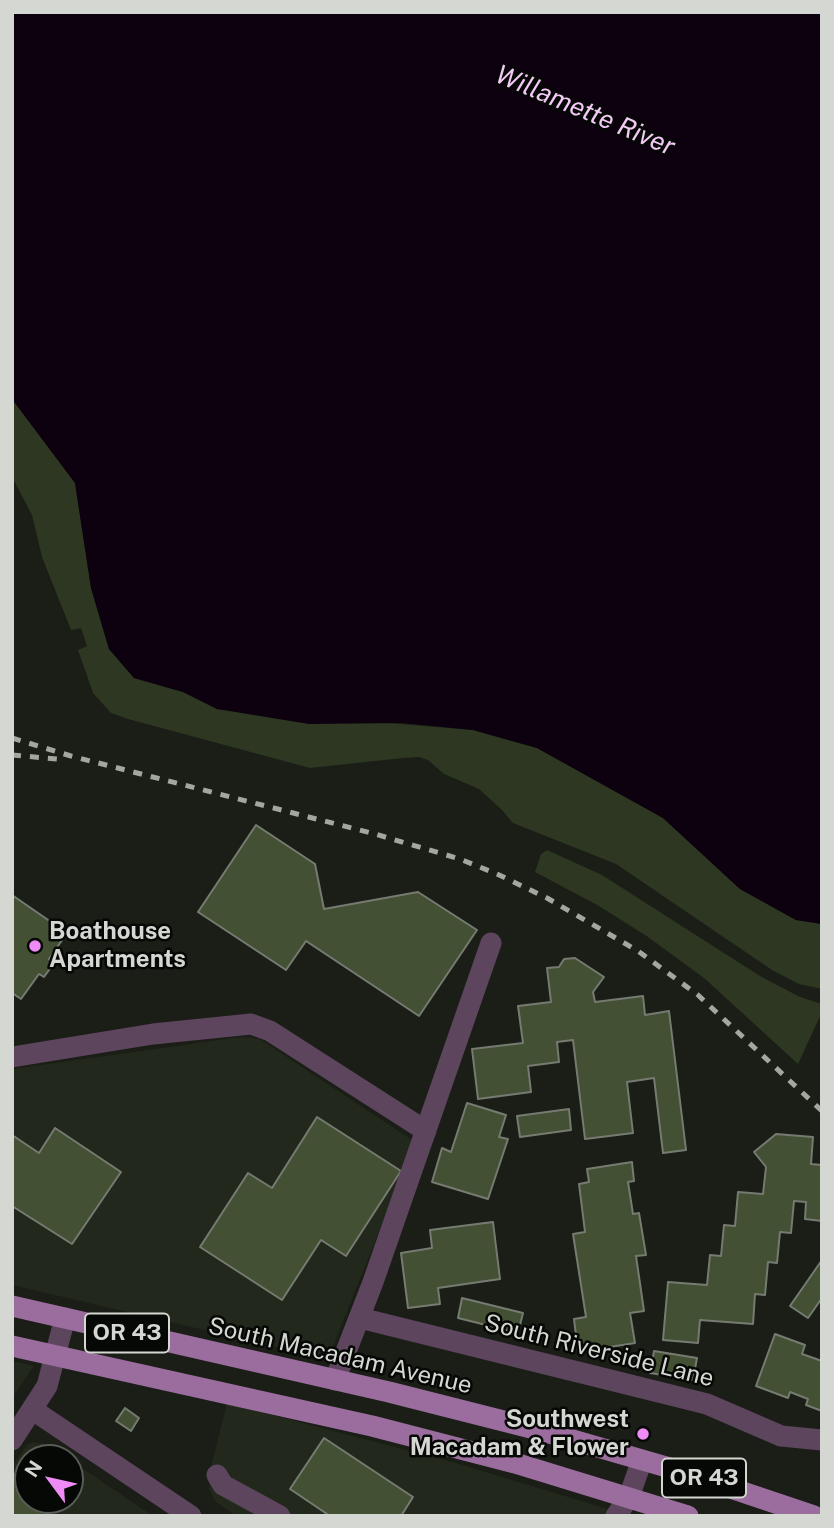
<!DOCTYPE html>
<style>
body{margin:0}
#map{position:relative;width:834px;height:1528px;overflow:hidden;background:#1a1e16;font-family:"Public Sans",sans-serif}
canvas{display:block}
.frame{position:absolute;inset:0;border:14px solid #d5d7d2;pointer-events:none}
.north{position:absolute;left:14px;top:1444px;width:70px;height:70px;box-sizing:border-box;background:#060805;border:2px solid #595b57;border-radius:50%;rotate:303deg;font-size:19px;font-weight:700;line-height:28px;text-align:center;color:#d5d7d2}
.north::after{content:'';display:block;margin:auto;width:24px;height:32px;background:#ef8bf7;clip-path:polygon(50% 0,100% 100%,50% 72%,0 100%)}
</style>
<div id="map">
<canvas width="834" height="1528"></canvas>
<div class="frame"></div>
<div class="north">N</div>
</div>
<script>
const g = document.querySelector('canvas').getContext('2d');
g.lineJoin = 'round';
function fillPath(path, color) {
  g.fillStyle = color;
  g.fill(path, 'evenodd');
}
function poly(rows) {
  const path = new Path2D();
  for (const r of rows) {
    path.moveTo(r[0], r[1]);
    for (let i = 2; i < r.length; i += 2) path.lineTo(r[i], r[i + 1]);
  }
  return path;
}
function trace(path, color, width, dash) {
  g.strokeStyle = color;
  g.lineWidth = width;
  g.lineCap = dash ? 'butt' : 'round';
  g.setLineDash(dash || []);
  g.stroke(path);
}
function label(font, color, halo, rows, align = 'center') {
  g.font = font + ' "Public Sans",sans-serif';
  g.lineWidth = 5;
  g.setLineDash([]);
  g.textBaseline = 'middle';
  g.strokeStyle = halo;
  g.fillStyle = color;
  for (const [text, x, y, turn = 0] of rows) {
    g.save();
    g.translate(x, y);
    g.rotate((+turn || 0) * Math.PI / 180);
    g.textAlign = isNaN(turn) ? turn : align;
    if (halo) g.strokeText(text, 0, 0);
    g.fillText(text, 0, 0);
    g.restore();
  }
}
fillPath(poly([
 [241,1037,260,1039,415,1142,328,1359,12,1285,12,1069],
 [12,1361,34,1366,12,1398],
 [227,1403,456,1463,631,1516,236,1516,215,1501,209,1489,212,1463],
 [33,1442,45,1444,67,1458,28,1458,28,1500,70,1500,70,1460,153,1516,12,1516,12,1466,27,1445]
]), '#22281b');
fillPath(poly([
 [12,399,75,483,91,588,109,649,134,678,183,692,217,709,473,730,537,748,663,818,740,889,796,920,822,924,822,989,799,984,772,970,616,864,513,823,502,810,479,789,444,774,428,760,419,757,403,758,310,768,128,719,111,713,93,693,78,650,87,646,81,628,71,630,42,557,32,515,12,477],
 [547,850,602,875,760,976,800,997,822,1004,822,1012,798,1064,704,978,648,937,599,906,535,872,541,854]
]), '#2d3721');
fillPath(poly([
 [12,12,822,12,822,924,796,920,740,889,663,818,537,748,473,730,402,723,309,724,217,709,183,692,134,678,109,649,91,588,75,483,12,399]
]), '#0d010f');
const building = poly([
 [256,825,315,864,324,909,418,892,477,930,419,1016,306,941,286,970,198,912,256,825],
 [12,895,67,933,49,959,54,963,44,977,39,974,21,999,12,993,12,895],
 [575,958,604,977,593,992,595,1002,643,996,645,1015,669,1011,686,1150,663,1153,654,1078,627,1082,633,1133,585,1139,573,1040,557,1042,559,1062,528,1066,531,1092,478,1099,472,1049,523,1043,518,1006,551,1002,547,968,559,967,564,959,575,958],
 [467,1103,506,1115,499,1137,508,1139,488,1199,432,1182,442,1148,451,1152,467,1103],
 [569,1109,571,1130,520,1137,517,1116,569,1109],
 [317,1117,401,1171,346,1256,321,1240,282,1300,200,1247,248,1173,272,1188,317,1117],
 [55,1128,121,1172,72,1244,12,1206,12,1135,39,1153,55,1128],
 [776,1134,813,1137,811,1164,822,1165,822,1221,805,1219,806,1202,794,1201,791,1233,780,1232,777,1263,768,1262,765,1295,755,1294,753,1324,700,1320,698,1343,663,1340,668,1282,707,1285,710,1255,721,1256,724,1225,735,1226,738,1192,763,1194,766,1167,754,1152,776,1134],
 [632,1162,634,1181,628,1182,633,1214,639,1213,646,1255,636,1256,644,1311,630,1313,635,1343,578,1352,574,1319,586,1317,573,1234,585,1232,579,1184,589,1182,587,1169,632,1162],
 [493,1222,500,1279,438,1288,440,1304,408,1308,401,1253,432,1248,430,1230,493,1222],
 [822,1260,822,1298,808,1318,790,1306,822,1260],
 [462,1298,523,1313,518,1333,458,1318,462,1298],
 [775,1334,805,1345,802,1354,822,1361,822,1411,806,1405,808,1399,790,1392,788,1398,756,1386,775,1334],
 [654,1351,697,1358,693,1380,650,1373,654,1351],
 [125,1408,139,1418,131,1431,116,1421,125,1408],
 [324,1438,413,1497,401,1516,330,1516,290,1489,324,1438],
 [32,1450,43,1458,28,1458,28,1481,16,1473,32,1450],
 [16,1473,28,1481,28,1500,56,1500,46,1516,12,1516,12,1480,16,1473]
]);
fillPath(building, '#435034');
trace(building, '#767b72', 2);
trace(poly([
 [12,1057,153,1034,251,1024,270,1031,426,1131],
 [360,1318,707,1404,781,1436,822,1440],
 [335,1380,373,1282,491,943],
 [33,1410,191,1516],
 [12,1440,47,1386,65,1318],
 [217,1475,223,1485,280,1516],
 [616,1516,629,1497,642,1460]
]), '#5c455d', 21);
trace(poly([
 [12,1306,389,1392,535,1429,677,1470,814,1516],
 [12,1346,372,1426,515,1463,688,1516]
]), '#9b6d9e', 21);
trace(poly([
 [12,738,71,756,375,834,460,859,497,874,547,898,638,951,698,995,822,1111],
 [12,755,57,759]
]), '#a4a6a0', 5, [9, 9]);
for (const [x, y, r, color] of [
 [35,946,7,"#ef8bf7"],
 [643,1434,7,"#ef8bf7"]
]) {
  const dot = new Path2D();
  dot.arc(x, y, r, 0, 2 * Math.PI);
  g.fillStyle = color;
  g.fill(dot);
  trace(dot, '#060805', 2.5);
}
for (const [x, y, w] of [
 [127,1333,84],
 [704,1478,84]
]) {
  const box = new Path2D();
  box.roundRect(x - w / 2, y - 19.5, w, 39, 5);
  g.fillStyle = '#060805';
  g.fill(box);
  trace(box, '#d5d7d2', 2);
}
label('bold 23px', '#d5d7d2', null, [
 ["OR 43",127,1333],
 ["OR 43",704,1478]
]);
label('bold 24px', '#d5d7d2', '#060805', [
 ["Boathouse",49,932],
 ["Apartments",49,960],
 ["Southwest",629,1420,"right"],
 ["Macadam & Flower",629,1448,"right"]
], 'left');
label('24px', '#d5d7d2', '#060805', [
 ["South Riverside Lane",599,1351,14],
 ["South Macadam Avenue",340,1356,13]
]);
label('italic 26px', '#f4c9f7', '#060805', [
 ["Willamette River",585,111,23]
]);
</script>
